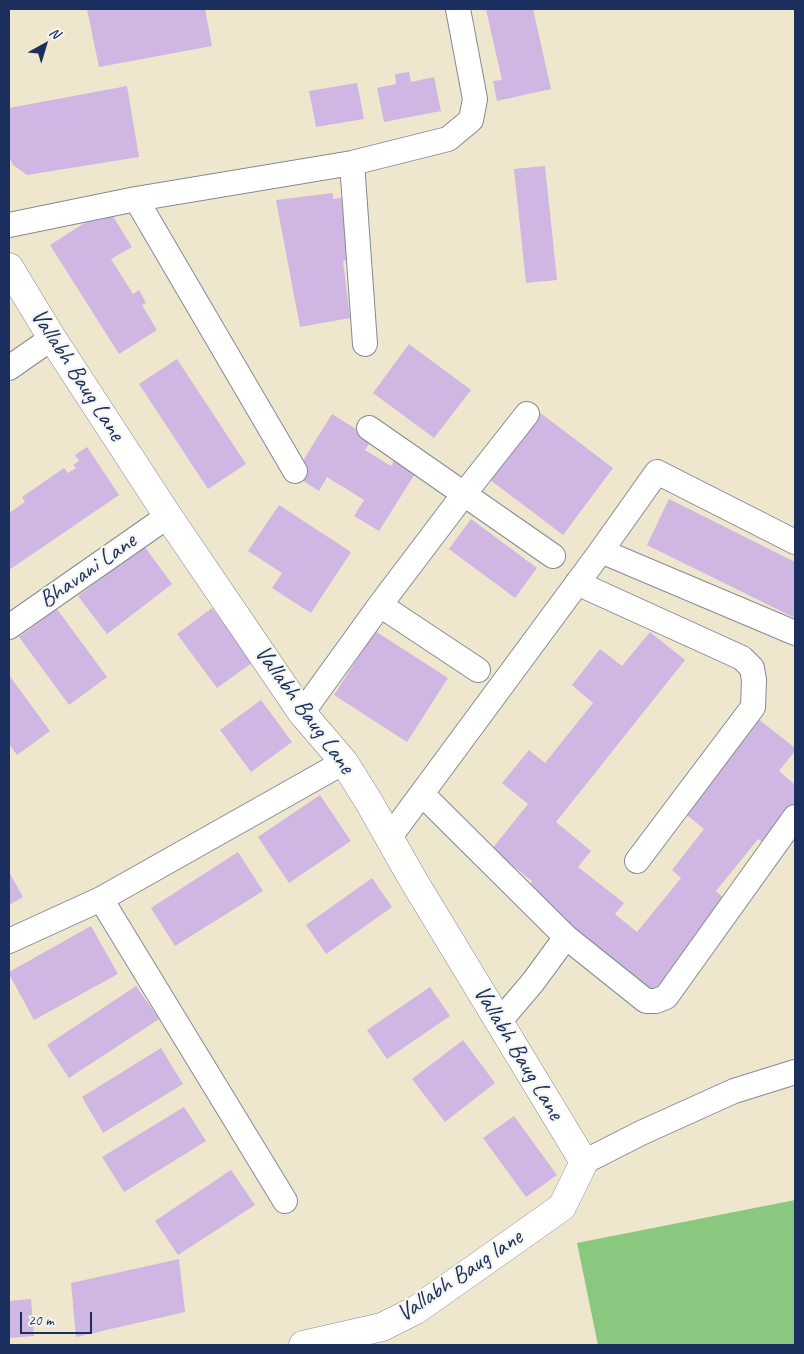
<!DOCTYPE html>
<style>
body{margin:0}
#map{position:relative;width:804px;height:1354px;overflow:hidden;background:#eee7cd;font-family:Caveat,sans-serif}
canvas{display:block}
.frame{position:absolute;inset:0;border:10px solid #1b2f5e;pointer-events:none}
.north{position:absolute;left:20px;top:20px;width:50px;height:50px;-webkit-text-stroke:4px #f6f6f2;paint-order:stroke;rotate:39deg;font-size:14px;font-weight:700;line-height:20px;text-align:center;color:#1b2f5e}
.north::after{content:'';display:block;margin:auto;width:18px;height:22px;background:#1b2f5e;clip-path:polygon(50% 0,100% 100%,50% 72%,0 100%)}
.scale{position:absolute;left:20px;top:1312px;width:72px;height:22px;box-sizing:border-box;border:2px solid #1b2f5e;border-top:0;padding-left:6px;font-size:15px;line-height:18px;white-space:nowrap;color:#1b2f5e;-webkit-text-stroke:4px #f6f6f2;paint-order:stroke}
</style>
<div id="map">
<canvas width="804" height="1354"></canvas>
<div class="frame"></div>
<div class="north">N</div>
<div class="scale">20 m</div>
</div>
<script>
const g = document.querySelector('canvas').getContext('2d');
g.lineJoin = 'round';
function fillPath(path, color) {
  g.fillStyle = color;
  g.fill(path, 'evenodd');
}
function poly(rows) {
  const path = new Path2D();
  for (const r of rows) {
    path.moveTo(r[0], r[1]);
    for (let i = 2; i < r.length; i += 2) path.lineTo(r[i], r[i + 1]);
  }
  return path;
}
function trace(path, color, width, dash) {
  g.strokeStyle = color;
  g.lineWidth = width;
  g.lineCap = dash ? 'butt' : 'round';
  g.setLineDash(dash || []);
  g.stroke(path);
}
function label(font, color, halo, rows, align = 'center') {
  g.font = font + ' Caveat,sans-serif';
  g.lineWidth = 4.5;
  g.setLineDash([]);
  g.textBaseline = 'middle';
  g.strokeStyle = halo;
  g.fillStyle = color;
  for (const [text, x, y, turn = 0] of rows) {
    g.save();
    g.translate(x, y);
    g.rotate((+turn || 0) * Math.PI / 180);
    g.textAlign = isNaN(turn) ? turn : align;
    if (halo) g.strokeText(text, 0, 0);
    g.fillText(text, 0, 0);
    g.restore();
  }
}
fillPath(poly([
 [795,1200,795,1345,598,1345,577,1243]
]), '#8ac87f');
fillPath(poly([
 [87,9,205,9,212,46,99,67],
 [486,9,533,9,551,89,497,101,493,81,502,80],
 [409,72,411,82,434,77,441,111,384,122,377,88,396,84,395,74],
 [357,83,364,119,316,127,309,91],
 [127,86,139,157,27,175,13,165,9,157,9,108],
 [545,166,557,280,526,283,514,169],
 [333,193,333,199,352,196,356,257,343,261,350,318,300,327,276,200],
 [108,208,132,247,111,259,133,294,139,290,146,303,142,305,157,330,119,354,50,245],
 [409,344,471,390,434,438,373,393],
 [177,359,246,464,208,489,139,384],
 [539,412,613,468,563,535,489,479],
 [332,414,372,439,365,450,391,466,397,455,418,469,379,531,354,516,364,500,327,477,319,491,294,475],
 [87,447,119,495,9,570,9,513,25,502,22,497,64,468,68,473,76,468,73,465,79,461,75,455],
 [669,499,795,562,795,618,647,545],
 [279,505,351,552,311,613,272,588,282,573,248,551],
 [471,519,537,568,515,598,449,549],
 [144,546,172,584,107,634,78,596],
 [212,608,253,662,217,688,177,634],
 [57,609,107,677,69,705,19,637],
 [375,631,448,678,407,742,334,695],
 [650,632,685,660,556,822,591,851,578,867,624,903,615,914,637,932,681,878,672,870,704,829,682,811,757,718,795,748,795,751,779,771,795,785,795,809,769,846,758,839,716,891,728,902,653,993,527,893,532,881,492,849,528,804,502,783,529,750,545,763,593,703,572,685,600,649,622,666],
 [9,675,50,731,17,755,9,744],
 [261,700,292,742,251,772,220,730],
 [320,795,351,841,289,883,258,837],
 [238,852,263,891,175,946,151,908],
 [9,872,23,897,9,905],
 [372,878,392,907,326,954,306,925],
 [91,926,118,974,34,1020,9,974,9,972],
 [136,986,159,1019,69,1078,47,1045],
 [430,987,450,1016,387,1059,367,1030],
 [463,1040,495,1083,445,1122,412,1079],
 [161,1048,183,1084,103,1133,82,1097],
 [184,1107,206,1141,124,1192,102,1157],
 [514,1116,557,1175,526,1197,483,1138],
 [231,1170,255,1205,178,1255,155,1221],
 [179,1259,185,1312,76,1337,71,1283],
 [31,1299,34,1336,9,1338,9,1301]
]), '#cfb6e3');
const minor = poly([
 [352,163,365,344],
 [136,199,295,471],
 [9,225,136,199,352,163,448,139,471,120,475,99,458,9],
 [9,368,52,338],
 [369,428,553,556],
 [601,551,795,633],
 [577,583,742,658,752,668,754,680,753,707,637,861],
 [380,605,478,670],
 [9,627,168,516],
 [302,713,380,605,464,494,527,414],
 [422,794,566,937],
 [389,838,601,551,657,472,795,542],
 [101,899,285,1201],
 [9,941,101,899,344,762],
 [499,1022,533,982,566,937,646,1001,656,1001,666,997,795,817],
 [584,1162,641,1133,734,1091,795,1072]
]);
const tertiary = poly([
 [9,267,52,338,168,516,302,713,344,762,369,802,412,878,584,1162,562,1207,416,1310,382,1327,303,1345]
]);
trace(minor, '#848b96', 26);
trace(tertiary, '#848b96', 29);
trace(minor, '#fff', 24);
trace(tertiary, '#fff', 28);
label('24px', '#1b2f5e', '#f6f6f2', [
 ["Vallabh Baug Lane",77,375,57],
 ["Bhavani Lane",88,571,-35],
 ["Vallabh Baug Lane",304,710,54],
 ["Vallabh Baug Lane",518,1053,59],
 ["Vallabh Baug lane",460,1276,-34]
]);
</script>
